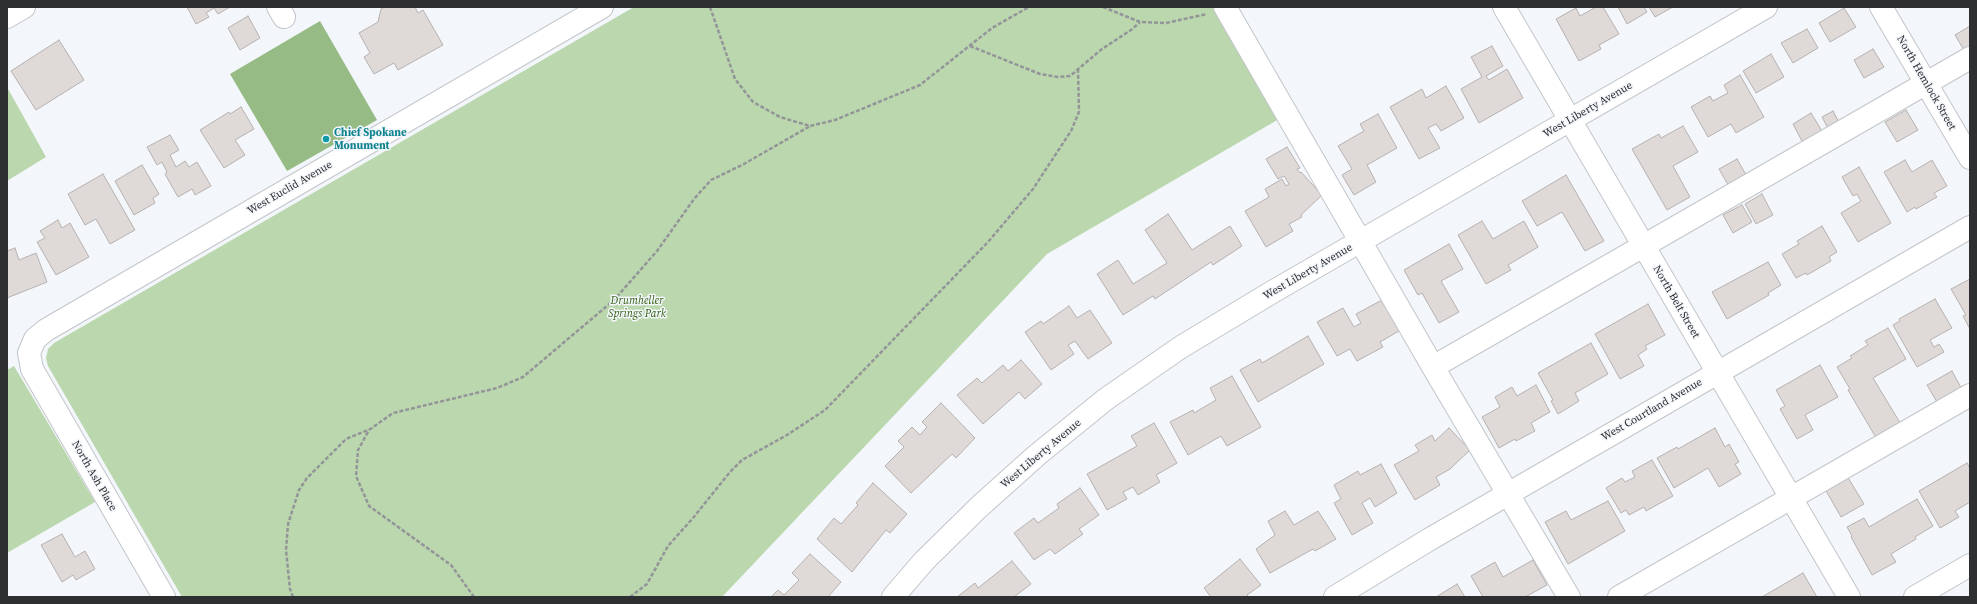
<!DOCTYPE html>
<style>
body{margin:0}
#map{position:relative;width:1977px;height:604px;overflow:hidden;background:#f3f6fa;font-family:"Source Serif 4",serif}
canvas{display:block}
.frame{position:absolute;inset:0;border:8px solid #2e2f31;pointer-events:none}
</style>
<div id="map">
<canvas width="1977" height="604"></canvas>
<div class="frame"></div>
</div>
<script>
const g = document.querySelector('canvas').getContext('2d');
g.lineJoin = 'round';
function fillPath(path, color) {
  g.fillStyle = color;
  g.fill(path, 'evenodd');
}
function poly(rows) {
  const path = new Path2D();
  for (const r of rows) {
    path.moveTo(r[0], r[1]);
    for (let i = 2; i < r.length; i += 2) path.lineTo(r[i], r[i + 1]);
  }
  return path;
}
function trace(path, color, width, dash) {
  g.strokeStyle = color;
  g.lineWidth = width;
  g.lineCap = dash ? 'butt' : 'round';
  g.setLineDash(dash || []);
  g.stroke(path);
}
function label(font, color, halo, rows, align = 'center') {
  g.font = font + ' "Source Serif 4",serif';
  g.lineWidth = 3;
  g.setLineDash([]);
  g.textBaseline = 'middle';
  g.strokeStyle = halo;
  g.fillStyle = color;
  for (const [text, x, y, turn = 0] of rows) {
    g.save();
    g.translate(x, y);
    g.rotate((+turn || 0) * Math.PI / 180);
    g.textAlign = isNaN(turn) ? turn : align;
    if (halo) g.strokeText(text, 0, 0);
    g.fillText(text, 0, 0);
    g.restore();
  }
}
fillPath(poly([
 [634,7,1214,7,1279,119,1047,254,722,597,182,597,48,366,46,358,48,349,54,343],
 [7,87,46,157,7,181],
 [14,366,95,502,7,553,7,370]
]), '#bbd7ae');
fillPath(poly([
 [320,21,377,120,287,171,230,74]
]), '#96bb84');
const building = poly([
 [187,7,230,7,218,14,214,8,206,13,209,17,196,24,187,7],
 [385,7,415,7,418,13,423,10,443,45,398,70,394,63,374,74,364,57,370,53,359,33,378,22,381,9,385,7],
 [1596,7,1603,7,1619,34,1599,45,1601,49,1579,61,1556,19,1576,8,1580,16,1596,7],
 [1618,7,1644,7,1647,12,1627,24,1618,7],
 [1649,7,1673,7,1655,17,1649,7],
 [1844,8,1856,27,1830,42,1819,23,1844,8],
 [248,16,260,38,240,50,228,28,248,16],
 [1970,26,1970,53,1967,55,1955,35,1970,26],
 [1807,29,1818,48,1793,63,1781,43,1807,29],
 [59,40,84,80,36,110,11,71,59,40],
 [1492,46,1503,66,1486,76,1489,80,1507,69,1523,98,1479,123,1461,89,1482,77,1471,57,1492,46],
 [1873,49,1884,67,1864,78,1854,60,1873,49],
 [1771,54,1784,77,1756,93,1743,71,1771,54],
 [1740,75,1764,117,1736,133,1731,124,1708,137,1691,107,1710,96,1713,101,1728,93,1724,85,1740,75],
 [1446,86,1464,118,1441,131,1436,124,1428,128,1440,148,1419,159,1390,107,1422,89,1426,98,1446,86],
 [241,107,254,129,235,140,245,155,224,168,200,130,229,112,230,114,241,107],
 [1906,110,1918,130,1897,142,1885,122,1906,110],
 [1833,111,1842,128,1831,134,1822,117,1833,111],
 [1811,113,1822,131,1803,143,1793,124,1811,113],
 [1378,114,1397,148,1367,165,1376,182,1354,195,1342,175,1352,169,1338,146,1364,131,1360,124,1378,114],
 [1683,126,1698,152,1673,166,1690,197,1667,210,1632,149,1659,134,1661,138,1683,126],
 [170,135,179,150,170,155,176,167,185,161,189,167,197,162,211,186,195,195,192,189,178,197,165,174,167,172,162,162,157,165,147,147,170,135],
 [1287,147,1300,168,1297,169,1300,173,1301,172,1322,195,1301,215,1302,217,1289,224,1293,231,1266,247,1245,211,1269,197,1265,189,1282,179,1286,186,1289,184,1284,176,1278,179,1266,159,1287,147],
 [1737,159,1749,180,1731,190,1719,169,1737,159],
 [1905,160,1912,172,1932,160,1947,186,1934,193,1937,197,1916,209,1915,207,1907,212,1884,172,1905,160],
 [142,165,159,194,153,198,155,203,134,215,115,181,142,165],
 [1859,167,1891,223,1858,242,1841,213,1861,201,1857,194,1853,196,1842,177,1859,167],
 [103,174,135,230,110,244,96,219,85,225,68,194,103,174],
 [1566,175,1604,241,1585,251,1562,212,1537,226,1522,201,1566,175],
 [1762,194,1773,215,1756,224,1745,204,1762,194],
 [1742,205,1752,222,1733,233,1723,215,1742,205],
 [1168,214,1192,250,1230,226,1242,246,1213,265,1211,262,1155,299,1153,296,1123,315,1097,274,1118,260,1133,284,1167,263,1145,230,1168,214],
 [58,220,62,228,70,223,89,257,56,275,37,242,45,238,40,231,58,220],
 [1482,221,1493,239,1524,221,1538,247,1508,265,1511,270,1486,284,1458,235,1482,221],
 [1822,226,1837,252,1829,257,1831,261,1807,275,1806,273,1796,278,1782,254,1799,244,1797,241,1822,226],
 [1449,244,1463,269,1441,281,1459,312,1439,323,1422,293,1418,295,1404,270,1449,244],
 [15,248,19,260,36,253,47,282,7,298,7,251,15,248],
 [1768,262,1781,285,1768,293,1769,295,1727,319,1712,292,1768,262],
 [1970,279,1970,329,1963,316,1966,315,1951,289,1970,279],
 [1935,299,1952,328,1930,340,1934,347,1939,344,1944,352,1917,367,1893,325,1900,321,1899,319,1935,299],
 [1382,300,1399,331,1380,342,1383,347,1357,361,1350,349,1337,356,1317,322,1343,308,1354,327,1361,323,1356,314,1382,300],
 [1648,304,1665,335,1645,346,1647,349,1638,355,1644,366,1620,379,1595,334,1648,304],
 [1069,306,1077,318,1090,310,1112,343,1088,359,1075,341,1068,345,1074,354,1051,370,1025,332,1041,321,1043,324,1069,306],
 [1888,328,1906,359,1873,378,1902,426,1878,441,1848,390,1850,389,1837,367,1852,358,1850,356,1868,345,1865,341,1888,328],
 [1308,336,1324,364,1258,402,1240,370,1260,359,1262,363,1308,336],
 [1591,343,1608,374,1575,393,1579,401,1558,414,1551,401,1553,400,1538,373,1591,343],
 [1021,360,1042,384,1025,399,1019,392,983,424,957,395,977,378,982,383,1003,365,1008,371,1021,360],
 [1820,365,1838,397,1805,415,1813,430,1797,439,1780,409,1785,406,1776,390,1820,365],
 [1952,371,1964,393,1940,407,1927,385,1952,371],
 [1232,376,1261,427,1227,446,1221,436,1188,455,1170,422,1193,410,1194,413,1216,400,1210,388,1232,376],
 [1536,385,1550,412,1531,423,1535,431,1516,441,1515,439,1499,448,1482,417,1500,407,1495,397,1512,387,1517,396,1536,385],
 [941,403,975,438,956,458,952,454,911,493,885,466,904,447,898,441,912,427,920,435,927,427,922,422,941,403],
 [1154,423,1177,463,1156,475,1160,482,1138,495,1133,487,1123,492,1127,499,1107,510,1087,474,1137,446,1131,436,1154,423],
 [1449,428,1470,450,1450,469,1436,477,1440,485,1415,500,1394,465,1419,451,1415,445,1432,435,1435,441,1449,428],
 [1715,428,1725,447,1729,444,1739,462,1735,464,1741,474,1719,487,1708,468,1674,488,1657,458,1677,447,1678,449,1715,428],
 [1652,460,1673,496,1646,511,1644,507,1629,515,1626,510,1621,513,1606,488,1622,478,1625,482,1635,477,1632,471,1652,460],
 [1967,463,1970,468,1970,502,1955,511,1959,517,1940,528,1919,491,1967,463],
 [1381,464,1397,493,1375,507,1370,498,1362,503,1373,523,1352,535,1334,503,1341,499,1334,485,1358,471,1360,475,1381,464],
 [1847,476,1864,504,1841,517,1825,489,1847,476],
 [873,483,907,514,890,533,886,530,852,572,817,539,834,518,841,524,858,505,856,503,873,483],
 [1080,488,1099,515,1079,529,1083,534,1055,554,1050,549,1034,560,1014,533,1034,518,1038,523,1059,508,1057,504,1080,488],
 [1917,499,1933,526,1915,537,1916,539,1891,554,1896,562,1872,575,1851,537,1852,536,1847,527,1864,518,1869,527,1917,499],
 [1608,501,1625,531,1568,564,1545,522,1566,511,1571,520,1608,501],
 [1285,511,1294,525,1318,511,1336,539,1315,551,1313,549,1270,573,1256,549,1275,535,1268,521,1285,511],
 [62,534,75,557,85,551,95,569,76,580,73,575,62,582,41,545,62,534],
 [810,554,841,582,828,597,771,597,778,590,784,595,799,580,792,573,810,554],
 [1240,559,1261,585,1247,595,1249,597,1211,597,1204,588,1240,559],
 [1533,560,1547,585,1525,597,1483,597,1471,576,1495,562,1503,577,1533,560],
 [1012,561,1031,584,1014,597,957,597,975,583,978,588,1012,561],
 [1803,573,1817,597,1762,597,1803,573],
 [1457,584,1465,597,1436,597,1457,584]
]);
fillPath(building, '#dfd9d8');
trace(building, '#b6b1af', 1);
const minor = poly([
 [278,7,284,17],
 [1225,7,1433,367,1569,597],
 [1504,7,1849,597],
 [1881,7,1970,158],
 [7,17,24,7],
 [1433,367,1970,58],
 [164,597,32,369,29,353,35,339,46,330,602,7],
 [893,597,924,561,979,507,1037,455,1106,399,1181,347,1274,291,1766,7],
 [1335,597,1430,539,1970,227],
 [1619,597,1970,395],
 [1915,597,1970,565]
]);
trace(minor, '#c2c5c9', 24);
trace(poly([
 [710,7,735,79,753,102,780,117,810,126,835,120,920,85,992,28,1029,7],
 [1103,7,1140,22,1166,23,1207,14],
 [970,46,1040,74,1058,77,1070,76,1102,49,1131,30,1140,22],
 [293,597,290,589,286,550,288,524,299,490,307,478,346,439,368,430],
 [474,597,451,565,369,506,356,476,358,450,369,430,393,413,497,388,523,377,614,300,657,251,694,199,711,180,744,164,810,126],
 [630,597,647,584,668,546,693,518,730,472,742,460,787,435,825,410,988,242,1033,189,1071,131,1079,112,1078,69]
]), '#939598', 2.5, [4, 2]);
trace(minor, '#fff', 22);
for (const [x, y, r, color] of [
 [326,139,4,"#0f9aa8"]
]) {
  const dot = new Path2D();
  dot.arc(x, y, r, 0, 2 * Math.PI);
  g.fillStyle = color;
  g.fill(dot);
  trace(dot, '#f3f6fa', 1.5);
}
label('11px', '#2e2f31', '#f3f6fa', [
 ["North Hemlock Street",1926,83,60],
 ["West Liberty Avenue",1588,110,-30],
 ["West Euclid Avenue",290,188,-30],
 ["West Liberty Avenue",1308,272,-30],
 ["North Belt Street",1676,302,60],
 ["West Courtland Avenue",1652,410,-30],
 ["West Liberty Avenue",1041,454,-40],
 ["North Ash Place",94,476,60]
]);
label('bold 11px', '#0d838f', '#f3f6fa', [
 ["Chief Spokane",334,133],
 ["Monument",334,146]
], 'left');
label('italic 11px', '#326012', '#f3f6fa', [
 ["Drumheller",637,301],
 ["Springs Park",637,314]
]);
</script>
